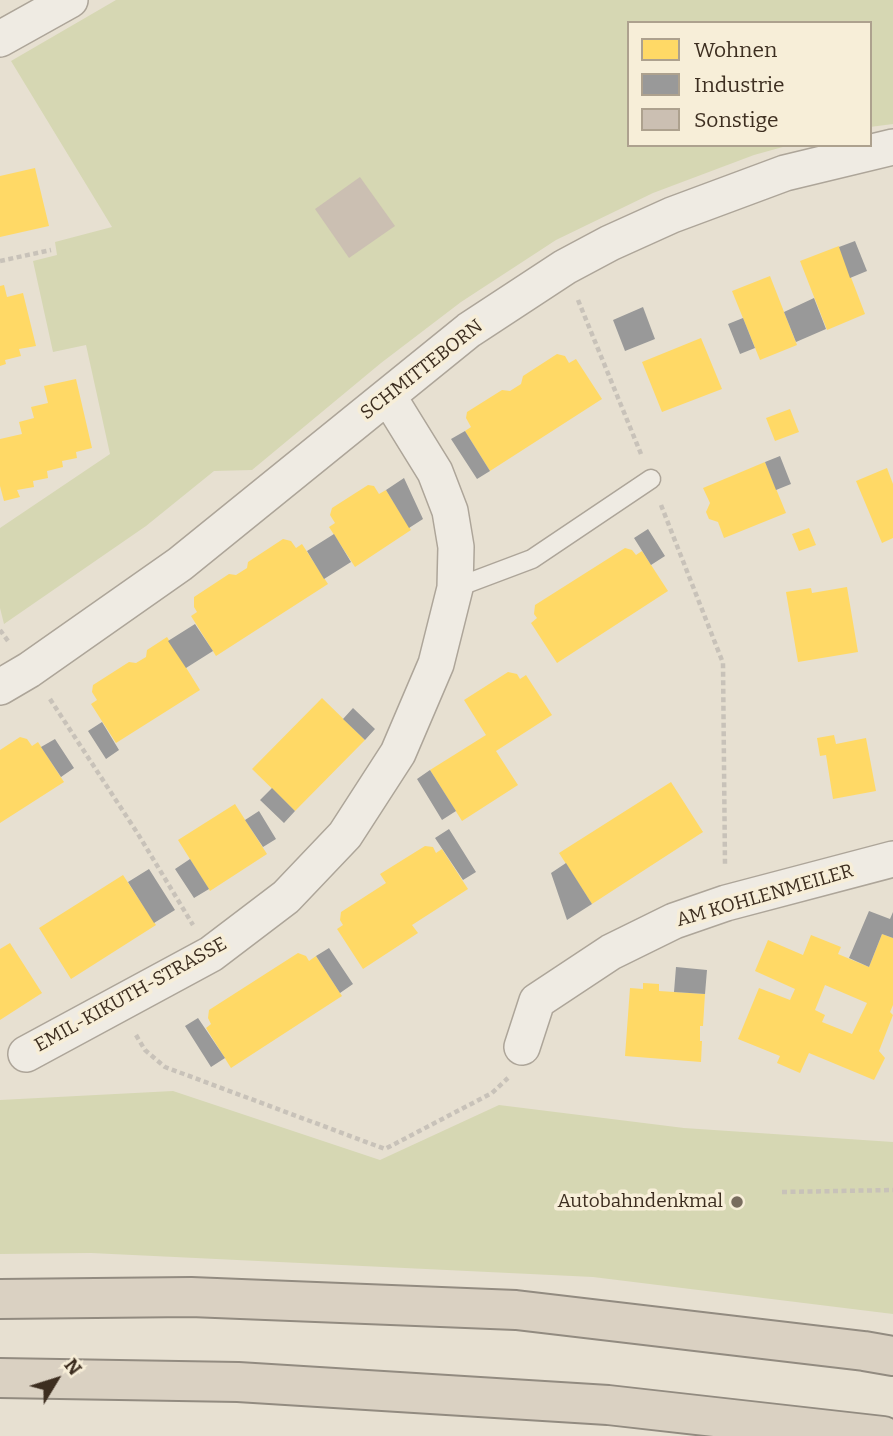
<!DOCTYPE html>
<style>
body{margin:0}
#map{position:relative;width:893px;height:1436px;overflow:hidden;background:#e7e0d1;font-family:Bitter,serif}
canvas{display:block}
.legend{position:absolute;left:627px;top:21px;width:245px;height:126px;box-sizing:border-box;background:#f7eed8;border:2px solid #ada18e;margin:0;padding:9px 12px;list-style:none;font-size:21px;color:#3d2e20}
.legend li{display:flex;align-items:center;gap:14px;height:35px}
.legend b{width:35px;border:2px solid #ada18e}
.north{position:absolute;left:21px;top:1345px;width:70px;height:70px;-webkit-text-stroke:5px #f7eed8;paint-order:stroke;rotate:52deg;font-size:19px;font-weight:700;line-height:28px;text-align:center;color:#3d2e20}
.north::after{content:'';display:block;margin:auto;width:24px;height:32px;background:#3d2e20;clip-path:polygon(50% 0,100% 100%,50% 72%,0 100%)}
</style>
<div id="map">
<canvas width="893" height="1436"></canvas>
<ul class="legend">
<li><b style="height:19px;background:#ffd966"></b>Wohnen</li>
<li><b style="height:19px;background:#999"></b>Industrie</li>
<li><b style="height:19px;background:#cbbfb2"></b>Sonstige</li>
</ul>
<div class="north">N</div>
</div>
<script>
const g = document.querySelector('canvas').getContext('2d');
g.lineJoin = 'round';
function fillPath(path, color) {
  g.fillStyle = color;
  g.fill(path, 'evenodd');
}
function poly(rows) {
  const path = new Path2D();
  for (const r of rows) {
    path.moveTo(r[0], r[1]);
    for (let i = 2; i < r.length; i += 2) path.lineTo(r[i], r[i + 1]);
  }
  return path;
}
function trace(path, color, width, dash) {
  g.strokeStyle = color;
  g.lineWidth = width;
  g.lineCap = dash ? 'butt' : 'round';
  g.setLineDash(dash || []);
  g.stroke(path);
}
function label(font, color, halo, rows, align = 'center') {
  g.font = font + ' Bitter,serif';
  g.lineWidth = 7;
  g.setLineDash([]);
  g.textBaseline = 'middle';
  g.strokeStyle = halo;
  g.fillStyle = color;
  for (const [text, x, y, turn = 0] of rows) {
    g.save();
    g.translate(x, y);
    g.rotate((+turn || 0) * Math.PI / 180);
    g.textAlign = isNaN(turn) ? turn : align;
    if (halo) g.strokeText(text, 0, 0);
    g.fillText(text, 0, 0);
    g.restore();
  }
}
fillPath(poly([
 [116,0,893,0,893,124,870,127,870,23,629,23,629,145,790,145,754,155,653,193,556,240,461,302,381,363,252,470,214,471,146,526,4,624,0,608,0,528,110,454,86,345,53,352,33,261,57,255,55,242,112,227,11,61],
 [173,1091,380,1160,499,1105,684,1128,893,1142,893,1314,593,1277,91,1253,0,1254,0,1100]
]), '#d6d7b3');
fillPath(poly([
 [35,168,49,226,0,237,0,176],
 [839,246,865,314,827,330,800,261],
 [770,276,797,345,760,360,732,291],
 [4,285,7,297,23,293,36,346,19,349,21,356,5,360,6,364,0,366,0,286],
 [701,338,722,389,662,412,642,362],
 [557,354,565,356,569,363,576,359,602,399,490,471,465,431,471,427,466,418,467,412,502,390,510,391,521,384,523,376],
 [76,379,92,448,76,452,77,458,62,461,63,467,47,471,48,478,33,481,34,487,17,490,20,497,4,501,0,486,0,439,22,434,19,422,34,418,31,407,48,403,44,386],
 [790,409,799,432,775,441,766,418],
 [765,462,786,513,724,538,718,522,709,519,706,512,710,503,703,488],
 [887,468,893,484,893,538,882,543,856,481],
 [368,485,374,486,379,494,386,490,411,530,355,567,329,527,335,523,330,515,332,508],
 [809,528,816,545,799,551,792,534],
 [283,539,291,541,296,548,302,544,328,584,216,656,191,616,197,612,194,607,194,597,229,574,236,575,247,568,248,562],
 [625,548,632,550,636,555,642,551,668,591,557,663,531,623,537,618,534,614,535,605],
 [847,587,858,652,798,662,786,592,811,588,812,593],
 [167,637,200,690,116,743,91,704,97,700,92,692,93,685,129,662,136,663,146,657,147,650],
 [508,672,517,674,520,679,526,675,552,715,496,751,518,785,462,821,430,770,486,735,464,700],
 [322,698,365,740,295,811,252,769],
 [834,735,836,744,866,738,876,791,833,799,826,755,820,756,817,738],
 [20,737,27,739,32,746,38,742,64,782,0,823,0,750],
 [671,782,703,832,592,904,559,853],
 [235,804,267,854,210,891,178,840],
 [425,846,433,847,436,853,442,849,468,889,412,925,418,933,363,969,337,929,343,925,340,920,341,912,386,883,380,874],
 [123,875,156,925,71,979,39,928],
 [882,934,893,938,893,1005,890,1012,893,1015,879,1051,885,1058,874,1080,809,1053,800,1073,777,1063,780,1056,738,1039,759,988,790,1000,795,989,755,971,768,940,803,955,811,935,841,947,838,954,869,967],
 [825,985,867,1003,852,1034,822,1022,825,1015,815,1010],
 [10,943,42,993,0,1020,0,949],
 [298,953,306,956,309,961,316,956,342,996,231,1068,206,1028,211,1024,208,1018,209,1010],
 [643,983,659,984,659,991,705,994,703,1026,700,1026,700,1041,702,1041,701,1062,625,1056,630,988,643,989]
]), '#ffd966');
fillPath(poly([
 [855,241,867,271,850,278,839,247],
 [814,298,826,329,796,342,784,312],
 [643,307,655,339,625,351,613,320],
 [743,318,755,348,740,354,728,324],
 [465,431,490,471,477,479,451,439],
 [780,456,791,484,776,490,765,462],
 [404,478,423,519,409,528,386,490],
 [648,529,665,556,651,565,634,538],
 [334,534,351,562,324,579,307,551],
 [195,624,213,651,186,668,168,641],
 [353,708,375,729,365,740,343,719],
 [102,722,119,750,106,759,88,731],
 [55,739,74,768,61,777,41,747],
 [430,770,456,811,442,820,417,779],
 [272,788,295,811,284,823,260,800],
 [259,811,276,839,263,847,245,820],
 [449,829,476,872,463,880,435,838],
 [190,859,209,889,194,898,175,869],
 [566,863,592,904,567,920,551,873],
 [149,869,175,910,154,923,128,882],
 [869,911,890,919,893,912,893,938,882,934,869,967,849,958],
 [329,948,353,984,340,993,316,956],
 [676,967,707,970,705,994,674,992],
 [198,1018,225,1058,211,1067,185,1026]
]), '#999');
fillPath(poly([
 [360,177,395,226,349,258,315,209]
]), '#cbbfb2');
const service = poly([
 [455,588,532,559,651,479]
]);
const minor = poly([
 [0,39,70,0],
 [0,687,29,670,180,564,469,330,565,267,610,243,672,215,785,173,893,147],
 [522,1047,537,1001,611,952,674,921,726,903,893,859],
 [26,1054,211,954,286,897,345,835,398,753,436,664,455,588,456,547,450,511,435,472,388,396]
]);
const motorway = poly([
 [0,1299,191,1297,516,1310,864,1351,893,1356],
 [0,1378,238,1382,608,1405,883,1436]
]);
trace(service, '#ada599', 21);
trace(minor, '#ada599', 38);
trace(motorway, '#928b80', 42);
trace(poly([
 [0,261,51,250],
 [578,300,641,454],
 [661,505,723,663,725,866],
 [0,630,8,641],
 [50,699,138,834,193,925],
 [136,1035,145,1050,165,1067,385,1149,492,1093,508,1078],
 [782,1192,893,1190]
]), '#c8c2b9', 4.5, [5, 3.5]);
trace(service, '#efebe3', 18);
trace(minor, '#efebe3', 35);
trace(motorway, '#dad1c2', 38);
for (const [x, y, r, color] of [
 [737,1202,7,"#786c5e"]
]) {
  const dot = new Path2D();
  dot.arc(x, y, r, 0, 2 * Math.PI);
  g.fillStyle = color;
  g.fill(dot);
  trace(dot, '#f7eed8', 2.5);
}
label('19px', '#3d2e20', '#f7eed8', [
 ["SCHMITTEBORN",422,370,-38],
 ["AM KOHLENMEILER",765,896,-16],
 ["EMIL-KIKUTH-STRASSE",131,995,-29]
]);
label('19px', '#3d2e20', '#f7eed8', [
 ["Autobahndenkmal",723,1202]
], 'right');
</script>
